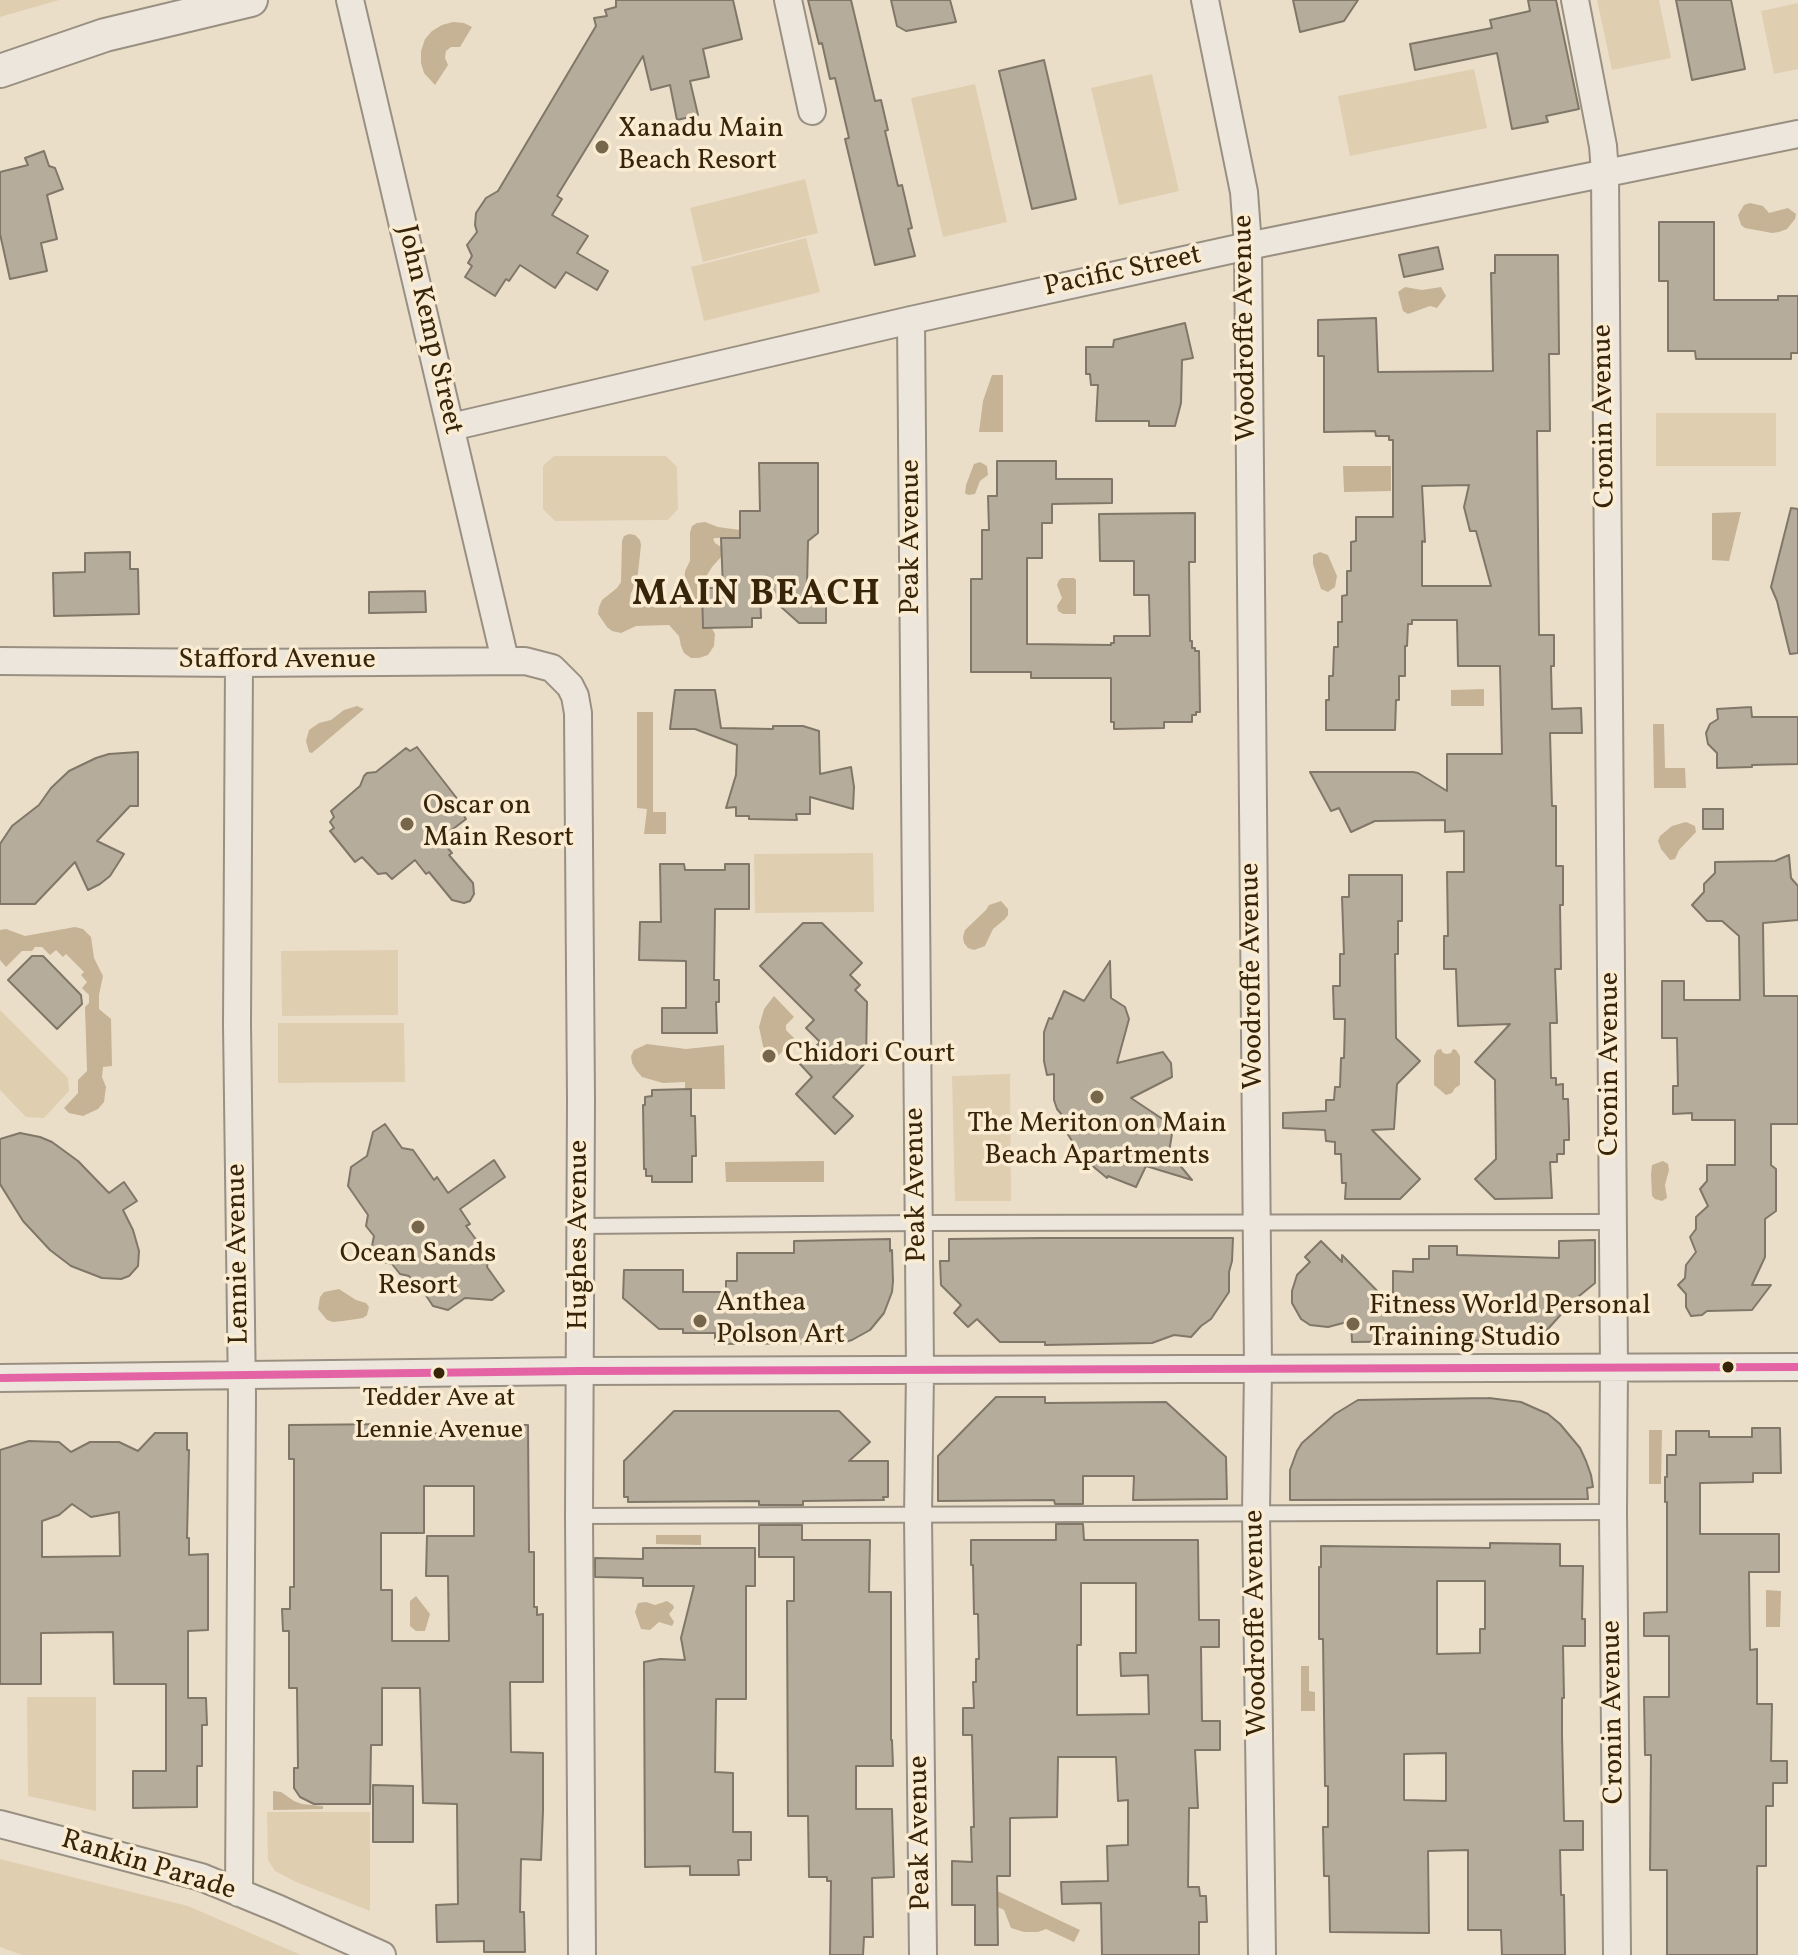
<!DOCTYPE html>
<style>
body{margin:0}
canvas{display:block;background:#eadec9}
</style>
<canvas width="1798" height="1955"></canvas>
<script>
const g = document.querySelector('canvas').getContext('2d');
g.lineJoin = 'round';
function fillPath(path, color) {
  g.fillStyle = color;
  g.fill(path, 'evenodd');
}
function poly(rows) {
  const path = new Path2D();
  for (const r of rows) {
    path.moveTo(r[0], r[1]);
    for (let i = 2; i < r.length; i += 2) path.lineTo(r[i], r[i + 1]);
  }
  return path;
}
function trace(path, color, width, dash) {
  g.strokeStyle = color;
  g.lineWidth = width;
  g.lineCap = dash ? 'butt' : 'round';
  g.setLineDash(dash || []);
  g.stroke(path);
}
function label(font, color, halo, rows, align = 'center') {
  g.font = font + ' Vollkorn,serif';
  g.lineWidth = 7;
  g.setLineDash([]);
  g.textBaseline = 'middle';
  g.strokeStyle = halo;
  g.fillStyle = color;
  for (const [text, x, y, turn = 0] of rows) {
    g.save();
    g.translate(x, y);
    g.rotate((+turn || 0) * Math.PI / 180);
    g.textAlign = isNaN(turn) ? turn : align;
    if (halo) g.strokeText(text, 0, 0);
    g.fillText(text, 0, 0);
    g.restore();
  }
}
fillPath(poly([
 [0,0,59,0,0,17],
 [1597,0,1659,0,1671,58,1612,70],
 [1798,3,1798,69,1774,74,1761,11],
 [1474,69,1487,128,1350,156,1338,96],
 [1152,74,1179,191,1119,205,1091,88],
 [975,84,1007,222,943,237,911,98],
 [805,179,818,233,703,262,690,208],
 [806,238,820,292,704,321,691,267],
 [1656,413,1776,413,1776,466,1656,466],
 [554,456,666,456,677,467,678,509,668,520,555,521,543,509,543,466],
 [873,853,874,912,755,913,754,854],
 [398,950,398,1015,282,1016,281,951],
 [0,1010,68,1078,69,1091,44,1118,26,1117,0,1090],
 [278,1023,404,1023,405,1082,278,1083],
 [1010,1074,1011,1201,955,1201,952,1076],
 [27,1697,96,1697,96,1811,28,1796],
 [267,1812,370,1812,370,1911,296,1882,275,1871,268,1860],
 [0,1859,188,1906,301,1955,22,1955,0,1947]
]), '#e0ceb1');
fillPath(poly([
 [453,22,464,23,472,27,460,47,451,47,446,51,445,58,448,65,435,85,424,73,421,63,421,51,425,39,432,31,442,25],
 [1750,203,1763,206,1769,213,1788,208,1796,214,1795,219,1787,229,1779,232,1772,233,1745,228,1741,225,1738,215,1744,205],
 [1405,287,1422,290,1441,287,1446,296,1437,308,1430,306,1408,314,1403,311,1398,292],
 [992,375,1003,375,1003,432,979,432,983,401],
 [980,462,987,466,988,475,980,481,975,494,968,495,965,493,966,485,974,464],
 [1343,466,1391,466,1391,491,1344,492],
 [1741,512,1729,561,1712,560,1712,513],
 [705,522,718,527,740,530,741,538,715,538,713,539,715,543,721,547,721,557,712,567,707,575,705,588,702,590,703,625,706,628,711,627,715,634,714,646,708,655,699,658,691,658,684,653,681,646,679,636,669,625,636,626,621,633,612,631,607,627,598,614,599,607,602,600,617,588,621,582,622,541,624,536,629,534,635,535,640,540,641,545,638,573,634,587,631,593,630,599,633,605,637,607,678,603,684,597,685,571,690,561,690,533,692,526,697,523],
 [1320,552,1328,555,1337,576,1335,587,1328,592,1321,589,1313,564,1313,555],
 [1062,578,1074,578,1076,580,1076,614,1063,614,1058,611,1057,606,1062,598,1057,585,1059,580],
 [1484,689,1484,706,1451,706,1451,690],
 [357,706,364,709,312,753,309,752,306,741,309,730,319,723,331,720,344,710],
 [637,712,653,712,653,812,666,812,666,834,644,834,647,809,637,808],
 [1653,724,1664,724,1665,768,1685,768,1686,788,1654,788],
 [1686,822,1695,826,1696,832,1679,850,1675,859,1670,860,1661,849,1658,841,1660,836,1672,826],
 [1001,901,1008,909,1008,915,1005,919,993,929,985,946,974,950,968,948,964,943,963,937,965,930,986,910,989,905],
 [75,927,83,929,91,937,94,958,103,976,99,995,99,1009,111,1019,112,1066,103,1067,102,1077,106,1087,104,1102,98,1109,83,1116,69,1113,64,1108,78,1093,78,1080,87,1071,85,1007,89,1003,89,995,82,988,87,982,81,975,84,972,66,954,63,957,56,950,50,955,42,947,35,947,32,951,22,951,6,967,0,960,0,930,6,929,25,936],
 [774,996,794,1017,786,1025,786,1030,795,1039,773,1061,763,1046,759,1027,764,1009],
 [647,1044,686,1049,724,1045,725,1089,685,1089,685,1082,663,1083,642,1077,636,1070,632,1063,631,1056,634,1050],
 [1441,1049,1443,1053,1447,1054,1451,1053,1453,1049,1456,1050,1460,1056,1460,1085,1455,1088,1452,1093,1446,1095,1434,1085,1434,1056,1437,1050],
 [824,1161,824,1182,726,1182,725,1162],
 [1663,1161,1668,1164,1669,1170,1665,1185,1667,1198,1662,1201,1655,1199,1652,1196,1651,1174,1652,1165],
 [339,1289,356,1300,366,1303,369,1307,367,1315,363,1318,343,1321,333,1322,327,1320,318,1309,320,1297,324,1292],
 [1649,1430,1662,1430,1661,1484,1649,1484],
 [656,1535,701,1535,701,1545,656,1544],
 [1766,1590,1781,1591,1780,1627,1766,1627],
 [416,1596,430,1614,425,1631,416,1631,410,1626,410,1601],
 [667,1601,673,1605,674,1608,669,1614,674,1622,672,1626,659,1622,650,1630,641,1629,635,1612,638,1603,646,1602,655,1605],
 [1301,1666,1309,1666,1309,1691,1315,1692,1315,1711,1301,1711],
 [273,1791,281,1792,294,1801,302,1804,323,1806,323,1809,273,1810],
 [991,1888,1080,1930,1074,1942,1046,1929,1038,1932,1024,1932,1011,1928,1004,1910,985,1901]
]), '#c6b395');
const building = poly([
 [616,0,733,0,742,39,703,49,709,77,690,81,698,115,677,120,670,85,651,90,643,56,557,196,562,199,552,215,588,236,577,253,608,271,597,290,566,272,555,288,520,265,509,281,506,279,495,296,465,277,472,266,468,263,472,256,467,245,477,232,475,225,476,213,486,198,498,191,596,26,594,18,607,16,605,10,616,7,616,0],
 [808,0,851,0,875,101,881,100,888,130,885,131,898,186,902,185,912,228,908,229,915,256,875,265,845,139,849,138,835,78,830,79,822,43,819,44,808,0],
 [891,0,950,0,956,22,906,31,897,26,891,0],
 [1293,0,1358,0,1344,21,1300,32,1293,0],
 [1528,0,1556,0,1579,109,1546,116,1548,122,1512,129,1497,53,1415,70,1410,44,1492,28,1490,20,1530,11,1528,0],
 [1676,0,1731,0,1745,69,1692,80,1676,0],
 [1044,60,1076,199,1032,209,999,71,1044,60],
 [44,151,49,166,55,168,63,189,47,195,57,239,41,243,47,271,10,279,0,234,0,172,28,165,25,158,44,151],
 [1659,222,1714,222,1714,300,1778,300,1778,296,1798,296,1798,353,1791,353,1791,359,1696,359,1695,351,1668,351,1668,281,1659,281,1659,222],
 [1438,247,1443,269,1404,277,1399,255,1438,247],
 [1495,255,1558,255,1559,354,1549,354,1550,431,1537,431,1539,635,1554,635,1554,666,1551,666,1552,709,1581,708,1582,733,1550,733,1552,806,1556,806,1556,866,1563,866,1563,905,1560,905,1561,969,1555,969,1557,1023,1550,1023,1551,1078,1556,1078,1556,1085,1563,1084,1563,1099,1568,1099,1569,1129,1569,1140,1564,1140,1564,1154,1557,1154,1557,1162,1550,1162,1552,1198,1495,1199,1475,1179,1496,1159,1495,1080,1475,1062,1510,1024,1458,1026,1456,969,1444,969,1444,936,1448,936,1447,872,1464,872,1464,831,1445,832,1445,820,1375,821,1351,832,1339,808,1331,811,1310,772,1413,772,1418,773,1447,791,1447,754,1502,754,1500,666,1458,666,1457,620,1412,620,1412,624,1408,624,1407,646,1405,646,1405,676,1399,676,1399,700,1396,700,1395,730,1326,730,1326,700,1329,700,1329,676,1333,676,1334,647,1338,647,1338,622,1342,622,1342,596,1347,595,1347,571,1351,571,1351,542,1356,541,1356,517,1393,517,1393,440,1389,440,1389,436,1376,436,1375,431,1324,432,1324,356,1318,356,1318,320,1376,318,1378,372,1493,371,1491,273,1495,273,1495,255],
 [1469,485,1464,507,1470,531,1476,531,1491,586,1422,586,1422,541,1425,542,1422,486,1469,485],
 [1185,323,1193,358,1182,360,1181,403,1175,426,1149,426,1149,421,1096,421,1098,385,1091,385,1090,374,1086,374,1086,347,1113,347,1114,340,1185,323],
 [997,461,1056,461,1056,479,1112,479,1112,503,1052,504,1052,523,1042,523,1042,558,1027,558,1027,644,1111,645,1111,643,1114,643,1114,636,1150,636,1149,595,1134,595,1134,561,1100,561,1099,514,1195,513,1195,562,1189,562,1190,641,1192,641,1192,648,1195,648,1195,651,1199,651,1200,712,1196,712,1196,715,1192,715,1192,722,1164,722,1164,728,1114,729,1114,722,1111,722,1111,678,1031,678,1031,672,971,672,971,579,982,579,982,530,989,530,988,496,997,496,997,461],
 [759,463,818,463,818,533,808,541,807,587,816,587,821,593,826,596,826,623,799,623,760,588,761,618,752,618,752,627,703,628,702,588,723,588,721,538,740,538,740,511,760,511,759,463],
 [1791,508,1798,509,1798,653,1790,654,1777,601,1771,587,1791,508],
 [130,552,130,569,138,569,139,614,54,616,53,573,85,572,85,553,130,552],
 [425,591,426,612,369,613,369,592,425,591],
 [675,690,715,690,721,728,773,729,773,726,803,726,819,731,820,774,851,767,854,787,853,809,810,797,810,814,796,814,797,820,749,819,749,816,736,816,736,807,726,808,736,775,737,745,695,729,670,729,675,690],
 [1751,707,1752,717,1798,717,1798,764,1752,765,1752,767,1717,768,1717,753,1708,744,1706,733,1710,724,1718,719,1717,709,1751,707],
 [417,747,462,805,460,810,466,819,440,839,452,853,449,855,473,883,474,894,470,901,464,903,452,900,429,872,426,874,415,860,392,879,386,873,378,874,362,857,355,862,330,831,334,828,330,822,334,817,331,811,360,786,364,776,367,773,376,772,406,748,410,751,417,747],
 [138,752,138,806,130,806,97,841,124,854,110,876,100,884,88,890,75,862,35,904,0,904,0,844,12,826,39,805,51,788,69,771,96,758,109,754,138,752],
 [1703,809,1723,809,1723,829,1703,829,1703,809],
 [1789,855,1791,878,1798,886,1798,920,1763,923,1764,996,1798,996,1798,1124,1771,1124,1771,1165,1776,1169,1776,1211,1765,1219,1765,1257,1752,1285,1771,1285,1752,1310,1707,1311,1702,1315,1691,1316,1686,1307,1686,1294,1678,1285,1685,1278,1686,1265,1696,1252,1690,1237,1696,1229,1696,1217,1708,1206,1700,1189,1707,1181,1707,1165,1735,1165,1735,1120,1692,1120,1692,1113,1673,1114,1673,1086,1678,1086,1677,1038,1662,1038,1662,981,1684,981,1684,1000,1740,1000,1739,936,1722,921,1707,921,1692,905,1704,892,1704,884,1715,873,1715,862,1775,861,1789,855],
 [660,864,684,864,685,870,725,870,725,864,749,864,749,909,715,909,714,980,719,980,719,1002,716,1002,717,1033,662,1033,662,1008,686,1008,686,961,639,960,640,922,661,922,660,864],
 [1349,875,1402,875,1402,921,1398,921,1398,954,1395,954,1396,1038,1420,1061,1397,1084,1394,1129,1372,1130,1420,1179,1400,1199,1345,1199,1346,1183,1342,1183,1341,1154,1335,1154,1335,1142,1326,1141,1325,1130,1283,1128,1283,1113,1326,1111,1326,1100,1334,1100,1335,1087,1340,1087,1341,1058,1344,1058,1345,1019,1334,1019,1333,986,1340,986,1340,954,1344,954,1342,897,1349,897,1349,875],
 [803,923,822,923,862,963,850,975,860,985,855,990,867,1002,866,1062,833,1097,853,1116,835,1134,796,1094,812,1077,800,1064,820,1042,806,1028,814,1020,760,966,803,923],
 [32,956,43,956,81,995,82,1004,57,1029,8,980,32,956],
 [1110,961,1111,998,1125,1007,1129,1019,1117,1063,1163,1052,1168,1059,1171,1063,1172,1077,1131,1098,1167,1122,1172,1134,1169,1152,1192,1180,1146,1166,1136,1187,1108,1176,1107,1178,1083,1158,1067,1133,1074,1129,1057,1109,1054,1100,1054,1074,1047,1075,1044,1061,1044,1032,1049,1018,1052,1019,1064,991,1084,1001,1110,961],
 [691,1089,691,1116,695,1116,696,1156,692,1156,692,1182,652,1182,652,1176,646,1176,646,1169,644,1169,643,1105,645,1105,645,1097,652,1096,652,1090,691,1089],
 [385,1124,402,1148,413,1150,434,1180,437,1177,448,1193,494,1160,505,1177,460,1209,470,1224,466,1226,489,1257,487,1267,504,1291,492,1300,465,1298,448,1310,433,1306,419,1285,415,1284,409,1276,400,1274,392,1264,384,1262,372,1246,374,1236,366,1226,368,1215,348,1186,351,1167,367,1156,373,1132,385,1124],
 [20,1133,40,1137,52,1142,78,1161,109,1193,124,1182,137,1201,123,1210,133,1230,139,1251,138,1266,129,1276,121,1279,102,1278,71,1266,50,1250,23,1221,0,1184,0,1139,20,1133],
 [1044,1238,1233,1238,1232,1261,1229,1272,1229,1292,1211,1319,1201,1326,1191,1337,1174,1335,1152,1343,1045,1345,1045,1342,1000,1342,977,1319,968,1327,954,1313,961,1305,941,1285,940,1261,949,1261,949,1239,1044,1238],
 [890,1239,890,1251,892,1250,893,1281,892,1292,884,1313,870,1330,852,1340,842,1343,715,1344,715,1333,683,1333,683,1329,659,1329,623,1298,624,1270,683,1270,683,1292,726,1292,726,1281,737,1281,737,1253,794,1253,794,1241,890,1239],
 [1595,1240,1595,1283,1573,1301,1538,1340,1352,1342,1351,1321,1328,1327,1310,1325,1301,1319,1292,1303,1292,1291,1297,1275,1310,1262,1305,1257,1321,1241,1342,1262,1342,1255,1393,1307,1393,1271,1413,1272,1413,1259,1429,1259,1429,1246,1457,1246,1457,1255,1559,1258,1559,1241,1595,1240],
 [996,1397,1045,1397,1045,1403,1166,1402,1226,1457,1227,1499,1133,1500,1134,1476,1083,1476,1083,1504,1055,1504,1054,1500,938,1501,938,1456,996,1397],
 [1489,1398,1521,1402,1548,1414,1560,1424,1580,1448,1586,1461,1591,1475,1593,1487,1587,1488,1588,1499,1290,1500,1290,1470,1297,1451,1302,1443,1335,1414,1358,1400,1489,1398],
 [674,1411,839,1411,870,1442,849,1461,888,1461,888,1497,883,1497,884,1500,803,1501,803,1505,759,1505,759,1501,628,1502,628,1497,624,1497,624,1461,674,1411],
 [398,1424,398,1431,428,1430,429,1434,481,1432,481,1425,528,1425,529,1552,534,1552,534,1607,537,1607,537,1615,543,1614,543,1682,510,1682,511,1752,543,1753,543,1811,541,1860,521,1859,520,1912,524,1912,525,1952,484,1952,484,1941,437,1942,436,1905,458,1904,457,1804,423,1803,420,1688,382,1688,382,1745,371,1745,370,1804,314,1804,300,1797,294,1788,294,1768,298,1768,297,1688,289,1688,289,1631,283,1631,282,1609,290,1609,290,1587,294,1587,294,1459,289,1459,289,1425,398,1424],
 [424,1486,474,1486,474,1536,427,1536,426,1576,448,1576,449,1641,392,1641,392,1590,381,1590,381,1533,424,1533,424,1486],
 [1752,1428,1780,1428,1781,1473,1753,1473,1753,1482,1700,1483,1700,1534,1779,1534,1779,1572,1749,1572,1750,1650,1757,1649,1757,1704,1772,1704,1771,1761,1787,1761,1787,1783,1773,1783,1773,1806,1766,1806,1766,1866,1757,1866,1757,1955,1667,1955,1667,1870,1650,1870,1651,1755,1645,1755,1644,1697,1669,1697,1669,1636,1644,1636,1644,1613,1667,1612,1667,1502,1665,1502,1665,1477,1667,1477,1667,1455,1676,1455,1676,1431,1709,1431,1709,1437,1752,1437,1752,1428],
 [155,1433,187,1433,187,1450,189,1450,187,1538,189,1538,189,1555,208,1554,208,1630,188,1631,188,1698,206,1698,207,1725,202,1725,202,1766,197,1766,197,1807,133,1808,133,1771,166,1771,166,1684,114,1684,113,1632,41,1633,41,1684,0,1684,0,1450,29,1441,59,1442,71,1452,90,1442,119,1442,138,1451,155,1433],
 [72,1504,91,1517,119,1512,120,1556,42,1557,42,1521,59,1515,72,1504],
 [1056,1524,1083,1524,1084,1540,1198,1540,1199,1620,1219,1620,1219,1647,1201,1647,1202,1721,1220,1721,1220,1750,1195,1750,1198,1808,1189,1808,1188,1887,1199,1887,1200,1896,1206,1896,1207,1922,1199,1922,1199,1955,1102,1955,1101,1903,1062,1904,1061,1882,1108,1881,1107,1846,1128,1845,1128,1800,1118,1801,1116,1757,1058,1757,1057,1817,1010,1818,1010,1876,997,1876,998,1945,975,1945,975,1905,952,1905,952,1861,972,1862,971,1827,974,1827,972,1735,963,1735,963,1708,974,1708,973,1682,976,1682,976,1659,979,1659,978,1614,974,1614,973,1565,971,1565,971,1540,1056,1540,1056,1524],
 [1081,1583,1136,1583,1136,1653,1120,1653,1121,1676,1148,1675,1149,1714,1077,1715,1077,1645,1081,1645,1081,1583],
 [759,1525,802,1525,802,1540,870,1540,869,1592,891,1592,891,1740,892,1740,893,1766,856,1766,856,1809,892,1809,894,1877,872,1878,873,1937,864,1937,863,1955,830,1955,831,1881,827,1881,827,1877,809,1877,808,1816,788,1816,787,1601,794,1601,794,1557,759,1557,759,1525],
 [1490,1543,1560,1544,1560,1566,1583,1566,1582,1619,1585,1619,1585,1646,1563,1646,1564,1698,1562,1698,1562,1735,1564,1821,1583,1821,1583,1850,1560,1850,1561,1895,1564,1895,1565,1955,1502,1955,1501,1930,1468,1930,1468,1850,1428,1851,1429,1933,1330,1932,1329,1876,1324,1876,1323,1827,1328,1827,1328,1786,1325,1786,1323,1639,1319,1639,1319,1567,1321,1567,1321,1546,1490,1548,1490,1543],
 [1437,1581,1485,1581,1485,1629,1480,1629,1480,1653,1437,1654,1437,1581],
 [1446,1753,1446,1801,1404,1800,1404,1754,1446,1753],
 [643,1548,755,1548,755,1586,746,1586,746,1699,716,1699,715,1772,733,1773,733,1832,751,1832,751,1860,738,1860,739,1875,690,1875,690,1866,645,1867,644,1662,660,1659,685,1660,681,1638,694,1586,643,1586,643,1578,595,1577,595,1558,643,1559,643,1548],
 [373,1785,413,1786,413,1842,373,1842,373,1785]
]);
fillPath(building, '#b5ac9c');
trace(building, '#807768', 2);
const service = poly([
 [581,1226,918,1223,1613,1222],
 [579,1516,1613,1512]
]);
const minor = poly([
 [350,0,505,660],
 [788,0,812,111],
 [1205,0,1244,192,1248,246,1258,1368,1256,1513,1262,1955],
 [1575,0,1603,146,1605,173,1614,1367,1613,1512,1617,1955],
 [911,320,920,1371,918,1516,923,1955],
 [451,427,911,320,1248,246,1798,134],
 [0,661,239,663,525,661,552,668,570,686,575,696,578,713,581,1100,579,1516,582,1955],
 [0,1378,580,1371,1798,1367],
 [0,1824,201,1877,279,1909,382,1955],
 [239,1893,242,1396,237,1024,239,663]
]);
const tertiary = poly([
 [0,71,105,35,251,0]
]);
trace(service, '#9a9081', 18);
trace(minor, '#9a9081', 30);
trace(tertiary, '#9a9081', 36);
trace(service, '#ede6dd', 14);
trace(minor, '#ede6dd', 26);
trace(tertiary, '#ede6dd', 32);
trace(poly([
 [0,1378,580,1371,1798,1367]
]), '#e463a4', 8);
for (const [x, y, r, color] of [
 [602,147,8,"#76664c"],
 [407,824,8,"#76664c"],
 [769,1056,8,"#76664c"],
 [1097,1097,8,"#76664c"],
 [418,1227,8,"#76664c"],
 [700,1321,8,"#76664c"],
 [1353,1324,8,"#76664c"],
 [1728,1367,7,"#382509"],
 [439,1373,7,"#382509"]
]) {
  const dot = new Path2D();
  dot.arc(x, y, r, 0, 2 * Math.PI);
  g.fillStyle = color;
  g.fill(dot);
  trace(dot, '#faecd3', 3);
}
label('26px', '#382509', '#faecd3', [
 ["Tedder Ave at",439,1400],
 ["Lennie Avenue",439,1432]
]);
label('28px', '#382509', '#faecd3', [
 ["Xanadu Main",618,131],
 ["Beach Resort",618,163],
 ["Oscar on",423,808],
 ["Main Resort",423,840],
 ["Chidori Court",785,1056],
 ["The Meriton on Main",1097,1126,"center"],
 ["Beach Apartments",1097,1158,"center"],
 ["Ocean Sands",418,1256,"center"],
 ["Resort",418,1288,"center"],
 ["Anthea",716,1305],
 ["Polson Art",716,1337],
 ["Fitness World Personal",1369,1308],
 ["Training Studio",1369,1340]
], 'left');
label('28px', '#382509', '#faecd3', [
 ["Pacific Street",1123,273,-12],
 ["Woodroffe Avenue",1247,328,-91],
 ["John Kemp Street",428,330,77],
 ["Cronin Avenue",1606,416,-91],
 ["Peak Avenue",913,537,-90],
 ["Stafford Avenue",277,662],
 ["Woodroffe Avenue",1254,976,-91],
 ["Cronin Avenue",1612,1064,-90],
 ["Peak Avenue",918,1185,-91],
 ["Hughes Avenue",581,1235,-90],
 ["Lennie Avenue",240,1254,-91],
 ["Woodroffe Avenue",1258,1623,-91],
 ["Cronin Avenue",1615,1712,-91],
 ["Peak Avenue",922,1833,-91],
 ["Rankin Parade",148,1867,17]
]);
g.letterSpacing = '2px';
label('bold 36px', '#382509', '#faecd3', [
 ["MAIN BEACH",757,597]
]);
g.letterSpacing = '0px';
</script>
